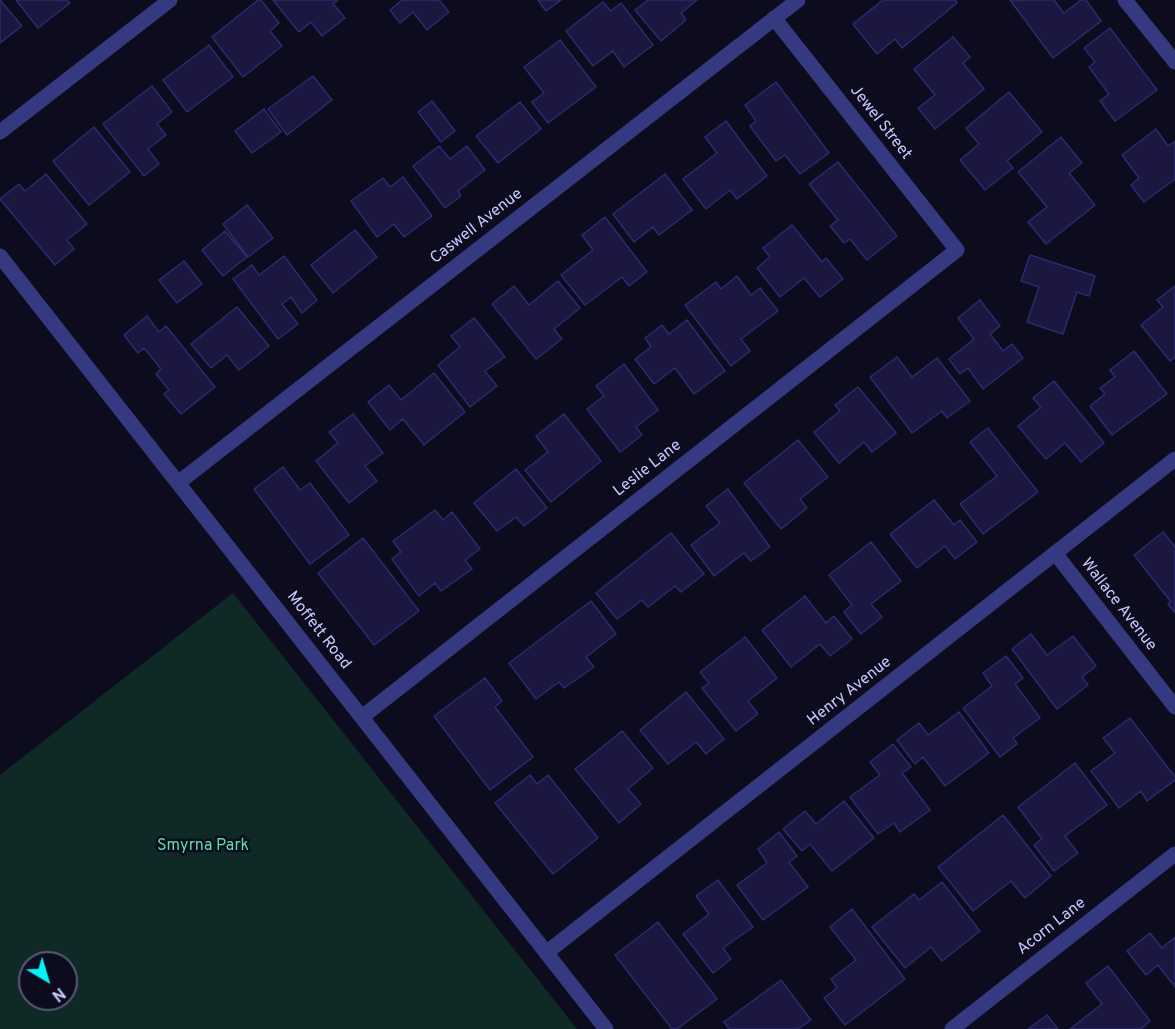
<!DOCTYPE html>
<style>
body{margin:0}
#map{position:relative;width:1175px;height:1029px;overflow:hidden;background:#0d0c1f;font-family:Overpass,sans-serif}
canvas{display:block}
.north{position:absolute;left:18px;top:951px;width:60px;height:60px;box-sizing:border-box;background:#0d0c1f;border:2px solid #595879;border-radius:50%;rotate:142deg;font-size:16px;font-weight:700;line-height:24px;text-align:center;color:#cbcaff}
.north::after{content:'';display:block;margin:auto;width:21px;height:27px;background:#00f5f5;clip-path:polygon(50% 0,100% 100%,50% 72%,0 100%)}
</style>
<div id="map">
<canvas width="1175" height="1029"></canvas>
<div class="north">N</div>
</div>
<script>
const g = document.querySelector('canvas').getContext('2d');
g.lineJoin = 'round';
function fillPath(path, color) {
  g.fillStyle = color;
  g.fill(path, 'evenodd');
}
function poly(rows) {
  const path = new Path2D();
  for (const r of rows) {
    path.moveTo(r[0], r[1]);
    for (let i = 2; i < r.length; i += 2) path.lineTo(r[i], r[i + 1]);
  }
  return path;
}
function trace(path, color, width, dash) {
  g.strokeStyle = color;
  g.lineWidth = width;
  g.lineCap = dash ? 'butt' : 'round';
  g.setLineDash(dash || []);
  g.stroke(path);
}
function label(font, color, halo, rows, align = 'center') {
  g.font = font + ' Overpass,sans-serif';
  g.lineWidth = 5;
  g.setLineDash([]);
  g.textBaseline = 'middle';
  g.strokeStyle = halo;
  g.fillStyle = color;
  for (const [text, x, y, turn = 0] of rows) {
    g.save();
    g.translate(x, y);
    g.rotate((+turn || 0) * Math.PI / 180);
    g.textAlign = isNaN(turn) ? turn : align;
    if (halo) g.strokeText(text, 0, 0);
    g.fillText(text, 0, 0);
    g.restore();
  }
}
fillPath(poly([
 [233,593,577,1029,0,1029,0,775],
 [30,963,66,963,66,999,30,999]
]), '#0f2926');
const building = poly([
 [0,0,22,26,0,43,0,0],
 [16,0,67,0,70,3,38,28,16,0],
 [258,0,261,0,279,23,270,31,282,46,243,77,212,37,258,0],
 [273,0,338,0,333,4,345,18,322,36,311,22,299,32,273,0],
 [402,0,439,0,449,12,427,30,413,12,400,23,390,10,402,0],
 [538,0,561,0,546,11,538,0],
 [648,0,697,0,681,13,686,20,661,41,635,10,648,0],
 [883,0,955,0,957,3,902,48,895,39,877,54,853,24,883,0],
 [1010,0,1054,0,1064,13,1081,0,1086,0,1101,21,1053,58,1010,0],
 [603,2,611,11,621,3,653,45,624,67,613,51,593,66,566,31,603,2],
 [1110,28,1157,90,1115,121,1100,101,1109,94,1089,67,1095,62,1084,48,1110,28],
 [953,37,970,57,963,63,984,89,935,129,918,108,935,95,914,69,953,37],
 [560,40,596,87,548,123,532,102,544,93,524,67,560,40],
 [209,45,233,77,187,112,163,80,209,45],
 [313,76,332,100,287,135,268,109,313,76],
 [776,82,829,153,800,174,785,155,776,161,750,126,756,121,745,105,776,82],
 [152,86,172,112,157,124,166,135,148,149,159,164,144,176,103,124,152,86],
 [1009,92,1042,132,1007,161,1013,168,985,190,960,160,979,144,966,128,1009,92],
 [432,101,455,131,441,142,418,112,432,101],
 [520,102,541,129,498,163,476,136,520,102],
 [264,109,281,132,252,153,235,131,264,109],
 [726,121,767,176,737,199,730,190,706,209,683,179,717,153,705,137,726,121],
 [94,127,130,172,89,205,53,161,94,127],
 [1156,129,1168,146,1175,141,1175,179,1144,202,1131,185,1139,178,1122,155,1156,129],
 [1061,137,1082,163,1069,173,1095,205,1046,244,1028,222,1047,207,1018,172,1061,137],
 [439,146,450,159,467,146,485,170,458,191,461,196,445,208,413,166,439,146],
 [838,162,897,236,867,260,850,239,844,243,830,226,838,220,809,184,838,162],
 [46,174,87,224,67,240,74,249,55,265,0,199,19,184,25,191,46,174],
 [665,174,692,210,659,235,653,227,634,242,613,214,665,174],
 [403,177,432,216,404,237,394,224,377,237,351,201,383,178,390,187,403,177],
 [247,205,273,238,248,257,223,224,247,205],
 [605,217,647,272,629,286,622,277,585,305,561,275,593,250,582,235,605,217],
 [792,225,822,262,826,258,843,279,820,297,804,278,780,297,757,268,770,257,763,248,792,225],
 [355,230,377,257,333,293,311,265,355,230],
 [225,231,247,257,223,276,202,250,225,231],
 [1030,255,1095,276,1089,296,1077,292,1063,334,1027,322,1039,287,1021,281,1030,255],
 [284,256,317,300,302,313,291,297,282,304,298,324,278,339,233,279,252,265,259,275,284,256],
 [184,261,202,284,177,303,159,280,184,261],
 [737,276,751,295,760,288,778,311,741,339,750,351,731,366,685,305,716,282,721,289,737,276],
 [558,281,580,308,554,329,562,339,536,359,492,304,514,286,529,305,558,281],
 [1175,286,1175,357,1170,361,1141,325,1163,307,1157,300,1175,286],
 [980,300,1000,326,990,334,1003,351,1012,344,1023,358,983,389,968,368,960,374,949,359,974,339,958,318,980,300],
 [237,307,269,346,239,370,227,355,211,368,191,344,237,307],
 [147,316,159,332,166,326,215,387,181,414,164,394,169,390,156,374,161,369,144,348,138,353,124,335,147,316],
 [474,318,505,357,485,371,497,386,470,407,438,365,460,347,451,336,474,318],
 [687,320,725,371,694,394,675,368,654,384,635,359,651,347,645,338,662,325,669,334,687,320],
 [1134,351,1167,394,1112,435,1090,406,1105,394,1100,388,1115,377,1110,370,1134,351],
 [897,357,912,377,937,358,970,401,947,418,942,411,912,433,870,377,897,357],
 [624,364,658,410,636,427,642,435,620,452,587,409,604,396,596,386,624,364],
 [434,373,465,412,424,445,403,419,390,430,368,402,389,385,401,400,434,373],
 [1054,381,1104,443,1081,462,1065,443,1046,459,1018,426,1041,407,1033,398,1054,381],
 [858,387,896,433,872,452,864,442,839,463,814,432,840,411,835,405,858,387],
 [353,414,383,453,365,466,377,481,349,503,316,461,338,443,329,432,353,414],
 [564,414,601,461,551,502,525,470,548,452,536,436,564,414],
 [988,428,1038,492,983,534,960,504,997,476,970,442,988,428],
 [798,440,828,477,800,499,807,508,781,529,744,483,798,440],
 [283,467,300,490,310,483,349,535,310,564,254,489,283,467],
 [516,469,547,508,524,526,516,517,497,531,474,503,516,469],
 [728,489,770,547,751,561,744,553,714,576,691,545,720,523,706,506,728,489],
 [934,500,954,525,960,520,977,542,955,559,945,546,917,568,890,534,934,500],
 [435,510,443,520,452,512,480,549,465,560,472,569,441,591,435,583,419,596,392,559,401,552,393,541,435,510],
 [1163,532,1175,547,1175,613,1168,604,1171,602,1134,555,1163,532],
 [671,533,704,574,681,592,675,586,648,607,642,600,617,619,596,593,671,533],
 [363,538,419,611,374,645,318,573,363,538],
 [871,542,901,581,871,604,882,617,861,634,844,612,852,605,829,575,871,542],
 [805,596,826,623,834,616,852,639,830,656,820,644,791,667,762,630,805,596],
 [591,601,616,634,586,657,594,667,564,688,559,682,536,699,509,663,591,601],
 [1031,634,1047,655,1073,636,1096,666,1082,677,1088,685,1057,709,1012,649,1031,634],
 [745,637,777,678,748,701,758,714,736,731,702,688,709,683,700,672,745,637],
 [1006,656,1023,678,1015,684,1040,718,1013,738,1017,744,1000,757,963,708,992,686,983,673,1006,656],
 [485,678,502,701,495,707,533,757,490,790,434,716,485,678],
 [686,692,724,739,706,754,696,742,668,764,640,730,686,692],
 [959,712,989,753,945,786,923,757,915,764,897,740,919,723,928,735,959,712],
 [1130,718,1175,777,1175,780,1147,801,1141,791,1119,808,1091,771,1115,753,1103,738,1130,718],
 [622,731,653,768,628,789,641,804,619,823,575,769,622,731],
 [893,744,911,767,902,773,930,810,900,832,894,823,878,834,850,797,880,775,870,762,893,744],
 [1075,763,1107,805,1065,836,1078,853,1054,871,1034,845,1042,839,1018,807,1075,763],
 [530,775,537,784,548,775,598,838,553,874,495,803,530,775],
 [844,801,874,838,832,871,810,844,802,851,783,829,805,811,816,824,844,801],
 [1003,815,1051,876,1025,898,1011,881,973,911,938,867,1003,815],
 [779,832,797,856,789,862,808,887,763,920,737,885,767,863,758,849,779,832],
 [718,880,753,927,723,948,731,959,713,973,683,934,709,914,696,896,718,880],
 [942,882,980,931,942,961,931,947,905,968,872,927,914,894,919,900,942,882],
 [852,909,905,979,845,1025,824,998,837,988,831,979,856,960,830,927,852,909],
 [658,922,717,999,677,1029,672,1029,615,955,658,922],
 [1150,933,1162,948,1175,937,1175,987,1158,965,1146,975,1127,951,1150,933],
 [1108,966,1150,1021,1141,1029,1070,1029,1102,1004,1086,983,1108,966],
 [781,980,811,1020,798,1029,729,1029,724,1022,781,980],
 [1047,1015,1058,1029,1028,1029,1047,1015]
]);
fillPath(building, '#1b1741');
trace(building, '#2f296d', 1.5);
trace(poly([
 [1125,0,1175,62],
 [0,132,170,0],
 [0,256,606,1029],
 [178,483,798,0],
 [1055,553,1175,707],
 [362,717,957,250,774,18],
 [546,953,1175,459],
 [952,1029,1175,854]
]), '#353a80', 15);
label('16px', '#cbcaff', '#0d0c1f', [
 ["Jewel Street",880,123,52],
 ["Caswell Avenue",477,227,-38],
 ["Leslie Lane",648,469,-38],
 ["Wallace Avenue",1118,605,52],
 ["Moffett Road",318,631,52],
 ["Henry Avenue",850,692,-38],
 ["Acorn Lane",1052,927,-38]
]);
label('16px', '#53e2b0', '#0d0c1f', [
 ["Smyrna Park",203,847]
]);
</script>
